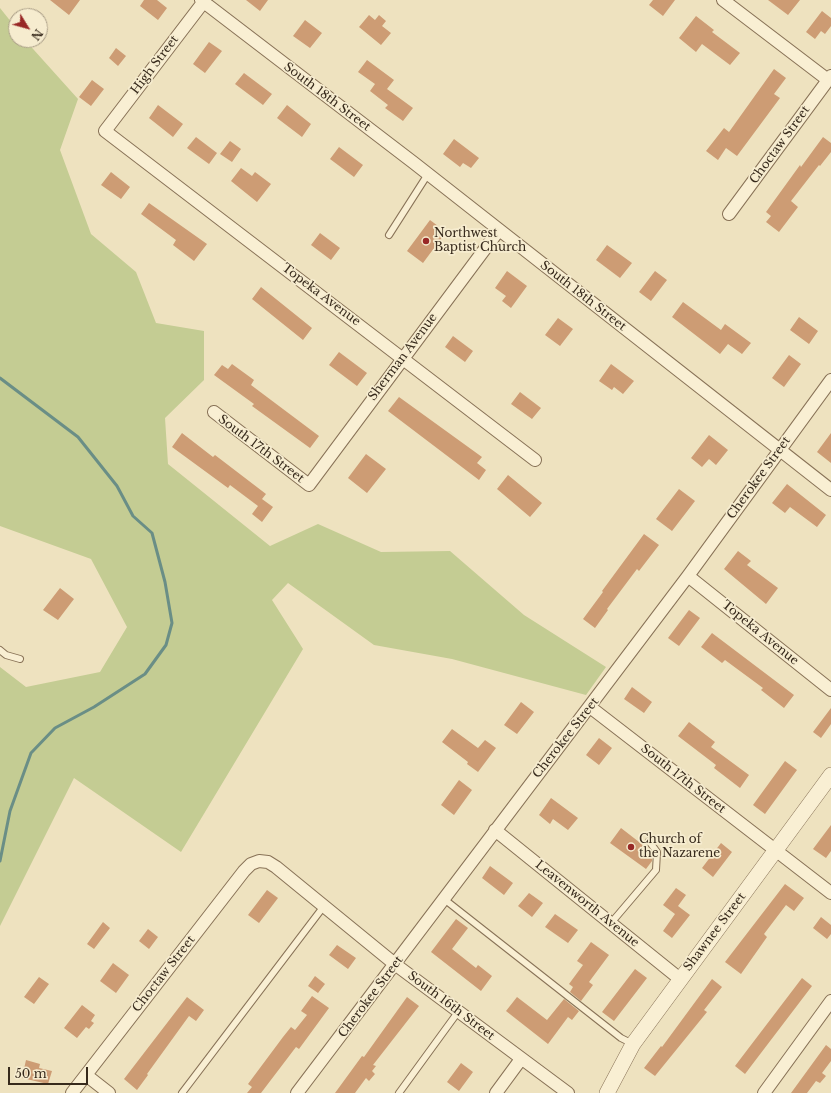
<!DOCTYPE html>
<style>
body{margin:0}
#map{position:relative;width:831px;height:1093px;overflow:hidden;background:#eee2bf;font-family:"Libre Baskerville",serif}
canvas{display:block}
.north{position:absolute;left:8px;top:8px;width:40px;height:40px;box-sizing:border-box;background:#f6eccf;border:1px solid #aa9e87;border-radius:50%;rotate:127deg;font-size:11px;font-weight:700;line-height:16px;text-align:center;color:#372a1c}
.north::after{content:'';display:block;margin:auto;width:14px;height:18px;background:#982826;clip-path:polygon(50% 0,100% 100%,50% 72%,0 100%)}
.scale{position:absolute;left:8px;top:1067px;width:80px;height:18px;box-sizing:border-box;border:2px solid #372a1c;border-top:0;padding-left:5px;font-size:12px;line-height:14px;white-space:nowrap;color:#372a1c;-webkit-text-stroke:3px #f6eccf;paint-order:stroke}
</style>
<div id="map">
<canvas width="831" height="1093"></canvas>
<div class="north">N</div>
<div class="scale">50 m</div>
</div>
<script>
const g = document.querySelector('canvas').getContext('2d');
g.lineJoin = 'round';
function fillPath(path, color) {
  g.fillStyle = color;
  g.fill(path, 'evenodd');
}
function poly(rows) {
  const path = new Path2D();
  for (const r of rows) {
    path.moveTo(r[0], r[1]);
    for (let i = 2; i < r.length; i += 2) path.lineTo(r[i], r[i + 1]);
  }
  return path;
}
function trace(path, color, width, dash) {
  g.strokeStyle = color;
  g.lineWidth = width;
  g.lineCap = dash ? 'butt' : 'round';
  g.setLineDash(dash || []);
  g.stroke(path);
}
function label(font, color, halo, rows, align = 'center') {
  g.font = font + ' "Libre Baskerville",serif';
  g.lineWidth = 3.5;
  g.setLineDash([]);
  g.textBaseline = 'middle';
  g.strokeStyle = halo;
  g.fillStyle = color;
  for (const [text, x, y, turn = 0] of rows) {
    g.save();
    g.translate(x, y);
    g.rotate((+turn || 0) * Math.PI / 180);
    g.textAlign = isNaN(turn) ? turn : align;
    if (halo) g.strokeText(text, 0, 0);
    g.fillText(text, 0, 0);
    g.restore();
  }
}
fillPath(poly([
 [0,8,16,28,16,40,25,40,78,99,60,150,91,234,136,272,156,323,204,331,204,380,165,418,168,464,270,546,318,524,381,552,450,551,524,615,606,667,586,695,452,659,374,645,288,583,272,600,303,649,181,852,74,778,0,926,0,667,26,687,100,672,127,627,91,559,0,526]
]), '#c4cc93');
trace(poly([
 [0,378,78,437,117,486,133,516,152,533,165,582,172,623,166,645,145,674,94,707,55,728,31,753,10,811,0,861]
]), '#6a8e86', 3);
fillPath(poly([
 [50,0,80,0,69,15],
 [144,0,157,0,167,8,158,20,140,6],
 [246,0,268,0,260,11],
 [653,0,675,0,663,16,649,5],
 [768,0,800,0,788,15],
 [822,11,831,18,831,26,825,34,821,31,815,39,806,32],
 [369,15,375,20,379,15,386,21,382,26,391,33,381,45,359,27],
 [696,16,714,30,712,32,740,53,730,65,702,44,696,52,679,38],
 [305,20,322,33,310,48,293,36],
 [209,42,222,51,205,73,193,64],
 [116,48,126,56,118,66,109,58],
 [367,60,394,80,387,89,413,108,403,121,385,108,388,105,370,91,375,84,358,72],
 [774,69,786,78,774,94,780,98,737,156,726,148,718,160,706,151,724,128,729,132],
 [244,73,272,94,263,105,235,84],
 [92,80,104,89,91,106,79,97],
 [158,105,183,124,173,137,149,118],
 [287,105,311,124,302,137,277,118],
 [196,137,217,153,209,164,187,148],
 [823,137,831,143,831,152,820,166,819,165,791,201,798,207,779,232,766,222,771,216,766,212,800,165,801,167],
 [454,139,479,158,471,168,463,163,460,167,443,154],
 [230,141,241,149,232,162,220,154],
 [339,147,363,165,354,177,330,159],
 [241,168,252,176,255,172,271,184,257,202,231,181],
 [111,172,130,187,121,199,101,185],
 [149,203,207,244,194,261,173,245,176,240,141,214],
 [430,220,446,232,423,263,407,251],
 [320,233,340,248,331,260,311,245],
 [607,245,632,263,620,278,596,260],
 [507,271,527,286,511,308,502,301,506,296,495,288],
 [655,271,667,280,651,301,639,292],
 [261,287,312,328,303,340,252,299],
 [683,302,721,330,725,324,751,343,742,354,728,344,720,354,672,317],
 [799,317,818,331,809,344,790,330],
 [558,318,573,329,560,346,545,335],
 [453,336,473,351,465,362,445,347],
 [339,352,367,373,357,386,329,365],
 [789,355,801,364,784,387,772,378],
 [232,364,254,380,251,385,319,436,310,448,252,406,254,404,214,375,222,365,228,369],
 [611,364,634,381,623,394,614,387,612,390,599,381],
 [520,392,541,408,532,419,511,404],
 [399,397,482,457,477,463,486,470,479,480,388,411],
 [182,433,213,457,215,455,266,494,262,499,273,507,262,522,252,514,258,506,230,485,228,488,172,447],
 [831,433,831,463,817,452],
 [709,435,728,450,716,465,709,459,702,467,691,458],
 [366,454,386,469,367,493,348,478],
 [508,475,542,503,530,517,497,489],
 [787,484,826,515,817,527,790,507,785,513,772,503],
 [679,489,695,501,672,531,656,519],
 [644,534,659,545,639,571,637,569,607,609,608,610,595,628,583,619,603,592,602,591],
 [738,551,751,561,747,565,778,588,766,604,724,569],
 [60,588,74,599,58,620,43,610],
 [689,610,700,618,679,646,668,638],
 [712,633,794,695,784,708,761,690,763,688,725,660,722,663,701,647],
 [632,687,652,702,644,713,624,699],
 [521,702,534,712,517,734,504,725],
 [831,708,831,724,821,738,813,732],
 [689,722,715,742,711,747,749,775,740,788,714,768,716,765,678,736],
 [452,729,478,748,485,740,496,748,478,772,467,764,468,762,442,742],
 [599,738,612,748,599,765,586,755],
 [785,761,797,770,765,814,753,805],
 [459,780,472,790,454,815,441,805],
 [551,798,578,818,568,830,553,819,550,824,539,815],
 [831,825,831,851,826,858,813,849],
 [621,828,652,852,652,861,646,869,610,843],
 [721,843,732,852,713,877,702,868],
 [490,866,513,883,504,895,482,878],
 [785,884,804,898,794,911,786,905,764,934,767,937,741,974,725,962],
 [676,888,686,895,678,906,690,915,672,938,663,931,675,914,663,905],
 [267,890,278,898,259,923,248,915],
 [529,893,543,903,532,917,518,906],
 [555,914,578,930,568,943,545,927],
 [821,917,831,925,831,934,827,939,813,928],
 [456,919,468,928,452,949,476,968,478,965,492,976,481,991,431,952],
 [103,922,110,928,94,949,87,944],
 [148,929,158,937,149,949,139,941],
 [591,942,609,955,589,982,593,985,581,1001,570,992,573,987,569,984,583,965,577,961],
 [337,945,356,958,348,969,329,955],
 [113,963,129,975,116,993,100,981],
 [635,969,647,978,614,1021,602,1012],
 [315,976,325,984,318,993,308,986],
 [39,977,49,984,34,1004,24,997],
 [802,978,812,986,745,1074,735,1066],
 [712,979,722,987,704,1010,707,1012,655,1076,644,1068,661,1046,662,1047],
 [312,996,329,1008,299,1049,296,1047,261,1093,247,1093,252,1087,248,1084,283,1037,291,1027,295,1030,307,1015,301,1011],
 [187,997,204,1010,196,1021,189,1016,147,1074,148,1075,137,1090,124,1079],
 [407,997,419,1006,373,1065,376,1066,372,1071,375,1074,369,1081,366,1078,355,1093,335,1093,362,1056,364,1057],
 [517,997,547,1020,564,999,579,1011,572,1020,568,1017,548,1044,506,1011],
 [82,1005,95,1015,91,1021,94,1023,89,1029,86,1027,77,1038,64,1028],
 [826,1045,831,1049,831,1061,822,1073,826,1076,820,1083,816,1081,807,1093,791,1093],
 [26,1060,40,1064,39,1068,52,1071,48,1084,22,1078],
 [461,1063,473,1072,459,1091,447,1082]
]), '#cd9c74');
const service = poly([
 [389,235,428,174],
 [0,650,6,655,20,659],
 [444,899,621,1038,633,1044],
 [611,923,656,870,657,852,649,841],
 [182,1093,324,906],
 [399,1093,458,1012]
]);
const minor = poly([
 [201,0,414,163,831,490],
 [205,0,105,131,535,460],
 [723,0,828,80],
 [729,214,831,76],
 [214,412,309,485,499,230],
 [688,576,831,690],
 [590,707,831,893],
 [495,830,680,979],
 [86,1075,109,1093],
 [72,1093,244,871,251,864,259,861,268,862,276,867,396,965,568,1093],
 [297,1093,688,576,831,380],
 [496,1093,521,1059],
 [764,1093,831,1001]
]);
const tertiary = poly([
 [607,1093,633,1044,831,775]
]);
trace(service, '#887257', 8);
trace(minor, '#887257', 14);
trace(tertiary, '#887257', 16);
trace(service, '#f9efd3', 6);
trace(minor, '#f9efd3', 12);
trace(tertiary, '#f9efd3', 15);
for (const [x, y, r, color] of [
 [426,241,4,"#982826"],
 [631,847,4,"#982826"]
]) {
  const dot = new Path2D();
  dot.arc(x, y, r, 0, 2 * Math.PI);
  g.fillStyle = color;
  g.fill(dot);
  trace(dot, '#f6eccf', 1.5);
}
label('12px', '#372a1c', '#f6eccf', [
 ["High Street",155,65,-53],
 ["South 18th Street",327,97,37],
 ["Choctaw Street",780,145,-54],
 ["Topeka Avenue",321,295,37],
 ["South 18th Street",583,296,38],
 ["Sherman Avenue",403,357,-53],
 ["South 17th Street",261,449,37],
 ["Cherokee Street",759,478,-54],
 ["Topeka Avenue",760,633,39],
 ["Cherokee Street",566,738,-52],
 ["South 17th Street",683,779,38],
 ["Leavenworth Avenue",587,904,39],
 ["Shawnee Street",715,932,-53],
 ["Choctaw Street",164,974,-52],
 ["Cherokee Street",371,997,-53],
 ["South 16th Street",451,1006,37]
]);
label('12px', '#372a1c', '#f6eccf', [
 ["Northwest",434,234],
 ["Baptist Church",434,248],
 ["Church of",639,840],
 ["the Nazarene",639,854]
], 'left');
</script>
